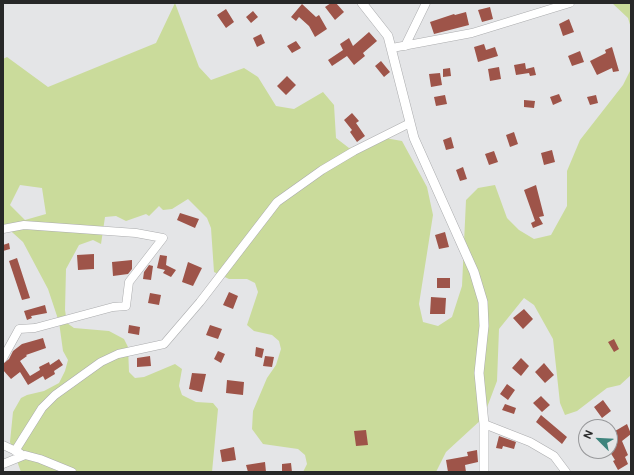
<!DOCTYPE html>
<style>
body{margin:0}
#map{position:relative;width:634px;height:475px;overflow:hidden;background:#e4e5e7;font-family:"DM Sans",sans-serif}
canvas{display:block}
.frame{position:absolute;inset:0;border:4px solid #272828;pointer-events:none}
.north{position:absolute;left:578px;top:419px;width:40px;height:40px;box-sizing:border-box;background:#e4e5e7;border:1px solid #98999b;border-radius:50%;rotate:294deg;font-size:11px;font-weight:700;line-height:16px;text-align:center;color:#272828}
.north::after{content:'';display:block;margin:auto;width:14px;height:18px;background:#3e847d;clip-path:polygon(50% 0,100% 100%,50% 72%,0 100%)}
</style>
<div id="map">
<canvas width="634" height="475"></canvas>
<div class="frame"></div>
<div class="north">N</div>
</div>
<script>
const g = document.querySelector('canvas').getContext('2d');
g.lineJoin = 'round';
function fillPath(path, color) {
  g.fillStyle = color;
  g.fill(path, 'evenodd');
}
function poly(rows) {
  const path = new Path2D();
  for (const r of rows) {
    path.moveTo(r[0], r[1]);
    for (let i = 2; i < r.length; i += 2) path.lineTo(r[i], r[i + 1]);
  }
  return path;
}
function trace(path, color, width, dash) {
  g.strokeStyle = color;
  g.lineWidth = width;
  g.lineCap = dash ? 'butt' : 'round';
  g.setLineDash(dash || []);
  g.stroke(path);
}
fillPath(poly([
 [175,3,199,67,211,80,244,68,258,77,276,106,294,109,323,92,334,105,336,138,349,148,385,138,402,141,427,187,433,215,419,304,423,322,438,326,452,317,462,286,466,200,478,188,495,185,507,218,519,230,534,239,551,235,567,206,567,171,580,140,623,85,631,69,631,375,620,385,607,388,577,411,565,415,560,403,553,339,534,305,524,298,499,329,497,381,483,418,446,452,436,472,303,472,307,464,305,455,298,449,263,444,252,429,253,411,267,378,276,365,281,349,279,341,272,335,254,331,247,325,258,292,255,283,247,279,229,279,214,272,211,228,207,218,188,199,172,209,163,210,159,206,149,216,146,214,126,221,116,216,105,217,101,244,93,240,79,245,66,269,65,310,67,323,74,328,109,331,124,339,128,347,129,372,135,378,144,377,175,364,182,369,179,386,182,395,196,402,213,403,218,409,212,472,21,472,10,442,13,412,21,398,27,395,44,391,59,383,65,371,68,360,63,351,59,322,48,289,23,242,3,224,3,59,7,57,48,87,156,43],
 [20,185,42,188,46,214,25,220,10,205],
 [612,3,631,3,631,28,628,18]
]), '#cadb9b');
fillPath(poly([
 [331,3,336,3,344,12,335,20,325,7],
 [302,4,316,17,319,15,327,29,315,37,309,26,299,17,296,21,291,17],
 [490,7,493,19,482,22,478,10],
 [226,9,234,22,226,28,217,15],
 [253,11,258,17,251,23,246,17],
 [466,12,469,25,434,34,430,22,454,14,455,15],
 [569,19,574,32,563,36,559,24],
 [369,32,377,41,363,53,365,56,354,65,347,56,332,66,328,60,343,50,340,44,349,38,353,46],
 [261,34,265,43,257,47,253,38],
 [296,41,301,48,292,53,287,46],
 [484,44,486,50,495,47,498,56,478,62,474,47],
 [612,47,619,71,613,72,612,68,597,75,590,61,606,53,605,50],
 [580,51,584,62,572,66,568,56],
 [381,61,390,72,384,77,375,66],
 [525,63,526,69,534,67,536,75,530,76,529,73,516,75,514,65],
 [499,67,501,79,490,81,488,69],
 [450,68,451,76,443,77,443,69],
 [440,73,442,85,431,87,429,74],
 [287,76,296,85,286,95,277,86],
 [559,94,562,101,553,105,550,97],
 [445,95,447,104,436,106,434,97],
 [596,95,598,103,590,105,587,97],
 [524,100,535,101,534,108,524,107],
 [352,113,359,121,356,123,365,136,357,142,350,132,352,130,344,120],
 [514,132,518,144,510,147,506,135],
 [451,137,454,148,446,150,443,140],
 [552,150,555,162,544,165,541,153],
 [494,151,498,162,489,165,485,154],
 [463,167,467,179,460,181,456,170],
 [536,185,544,216,539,217,543,224,533,228,531,223,535,221,524,190],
 [180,213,199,219,195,228,177,220],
 [445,232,449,247,439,249,435,235],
 [9,243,10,249,3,251,3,245],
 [94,254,94,269,78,270,77,255],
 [160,255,167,256,166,265,176,270,171,277,163,273,165,270,157,268],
 [17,258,30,298,22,300,9,261],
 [132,260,132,269,128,274,113,276,112,262],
 [188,262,202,268,193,286,182,282],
 [149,265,153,266,151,280,143,279,144,272],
 [437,278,450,278,450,288,437,288],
 [229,292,238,296,233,309,223,305],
 [150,293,161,295,159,305,148,303],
 [431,297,446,298,445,314,430,314],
 [45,305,47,313,31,316,32,318,27,320,24,311],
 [524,309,533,319,523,329,513,318],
 [129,325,140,327,139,335,128,333],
 [210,325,222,329,218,339,206,335],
 [43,338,46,348,26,355,27,356,20,361,30,376,40,370,39,367,49,362,50,365,59,359,63,365,54,371,55,374,45,380,43,376,28,385,20,372,11,379,3,370,3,364,9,359,13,351,22,344],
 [614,339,619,349,614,352,608,342],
 [256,347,264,349,262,358,255,356],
 [218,351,225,354,221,363,214,359],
 [150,356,151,366,137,367,137,358],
 [265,356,274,357,272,367,263,366],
 [521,358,529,366,521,376,512,368],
 [544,363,554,375,545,383,535,372],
 [192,373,206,374,202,392,189,389],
 [227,380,244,382,243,395,226,393],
 [507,384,515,390,508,400,500,394],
 [541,396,550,405,542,412,533,403],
 [603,400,611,411,602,418,594,407],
 [505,404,516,408,514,414,502,410],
 [541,415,567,437,562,444,536,422],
 [627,424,631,434,622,441,628,455,625,457,628,464,618,470,613,461,615,460,610,452,614,450,610,444,610,434],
 [366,430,368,445,356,446,354,431],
 [499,436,516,442,514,449,503,446,502,449,496,448],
 [234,447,236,460,222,462,220,450],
 [477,450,478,462,465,465,466,472,448,472,446,460,468,456,467,452],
 [265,462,266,472,248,472,246,465],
 [291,463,292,472,282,472,282,464]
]), '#9e5449');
const minor = poly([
 [405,46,426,3],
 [392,48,472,33,570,3],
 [3,229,24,225,136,233,163,238,129,282,126,306,113,307,35,328,19,329,3,358],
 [484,424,530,442,554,456,566,472],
 [3,445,20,453],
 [15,451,42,408,55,395,101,362,118,354,164,344,200,302,277,202,322,170,354,151,410,123],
 [3,464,25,455,40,459,72,472]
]);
const tertiary = poly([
 [362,3,388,36,414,138,474,272,483,302,484,326,479,373,484,424,484,472]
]);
trace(minor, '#abacae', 9);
trace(tertiary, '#abacae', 10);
trace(minor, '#fff', 8);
trace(tertiary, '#fff', 9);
</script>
